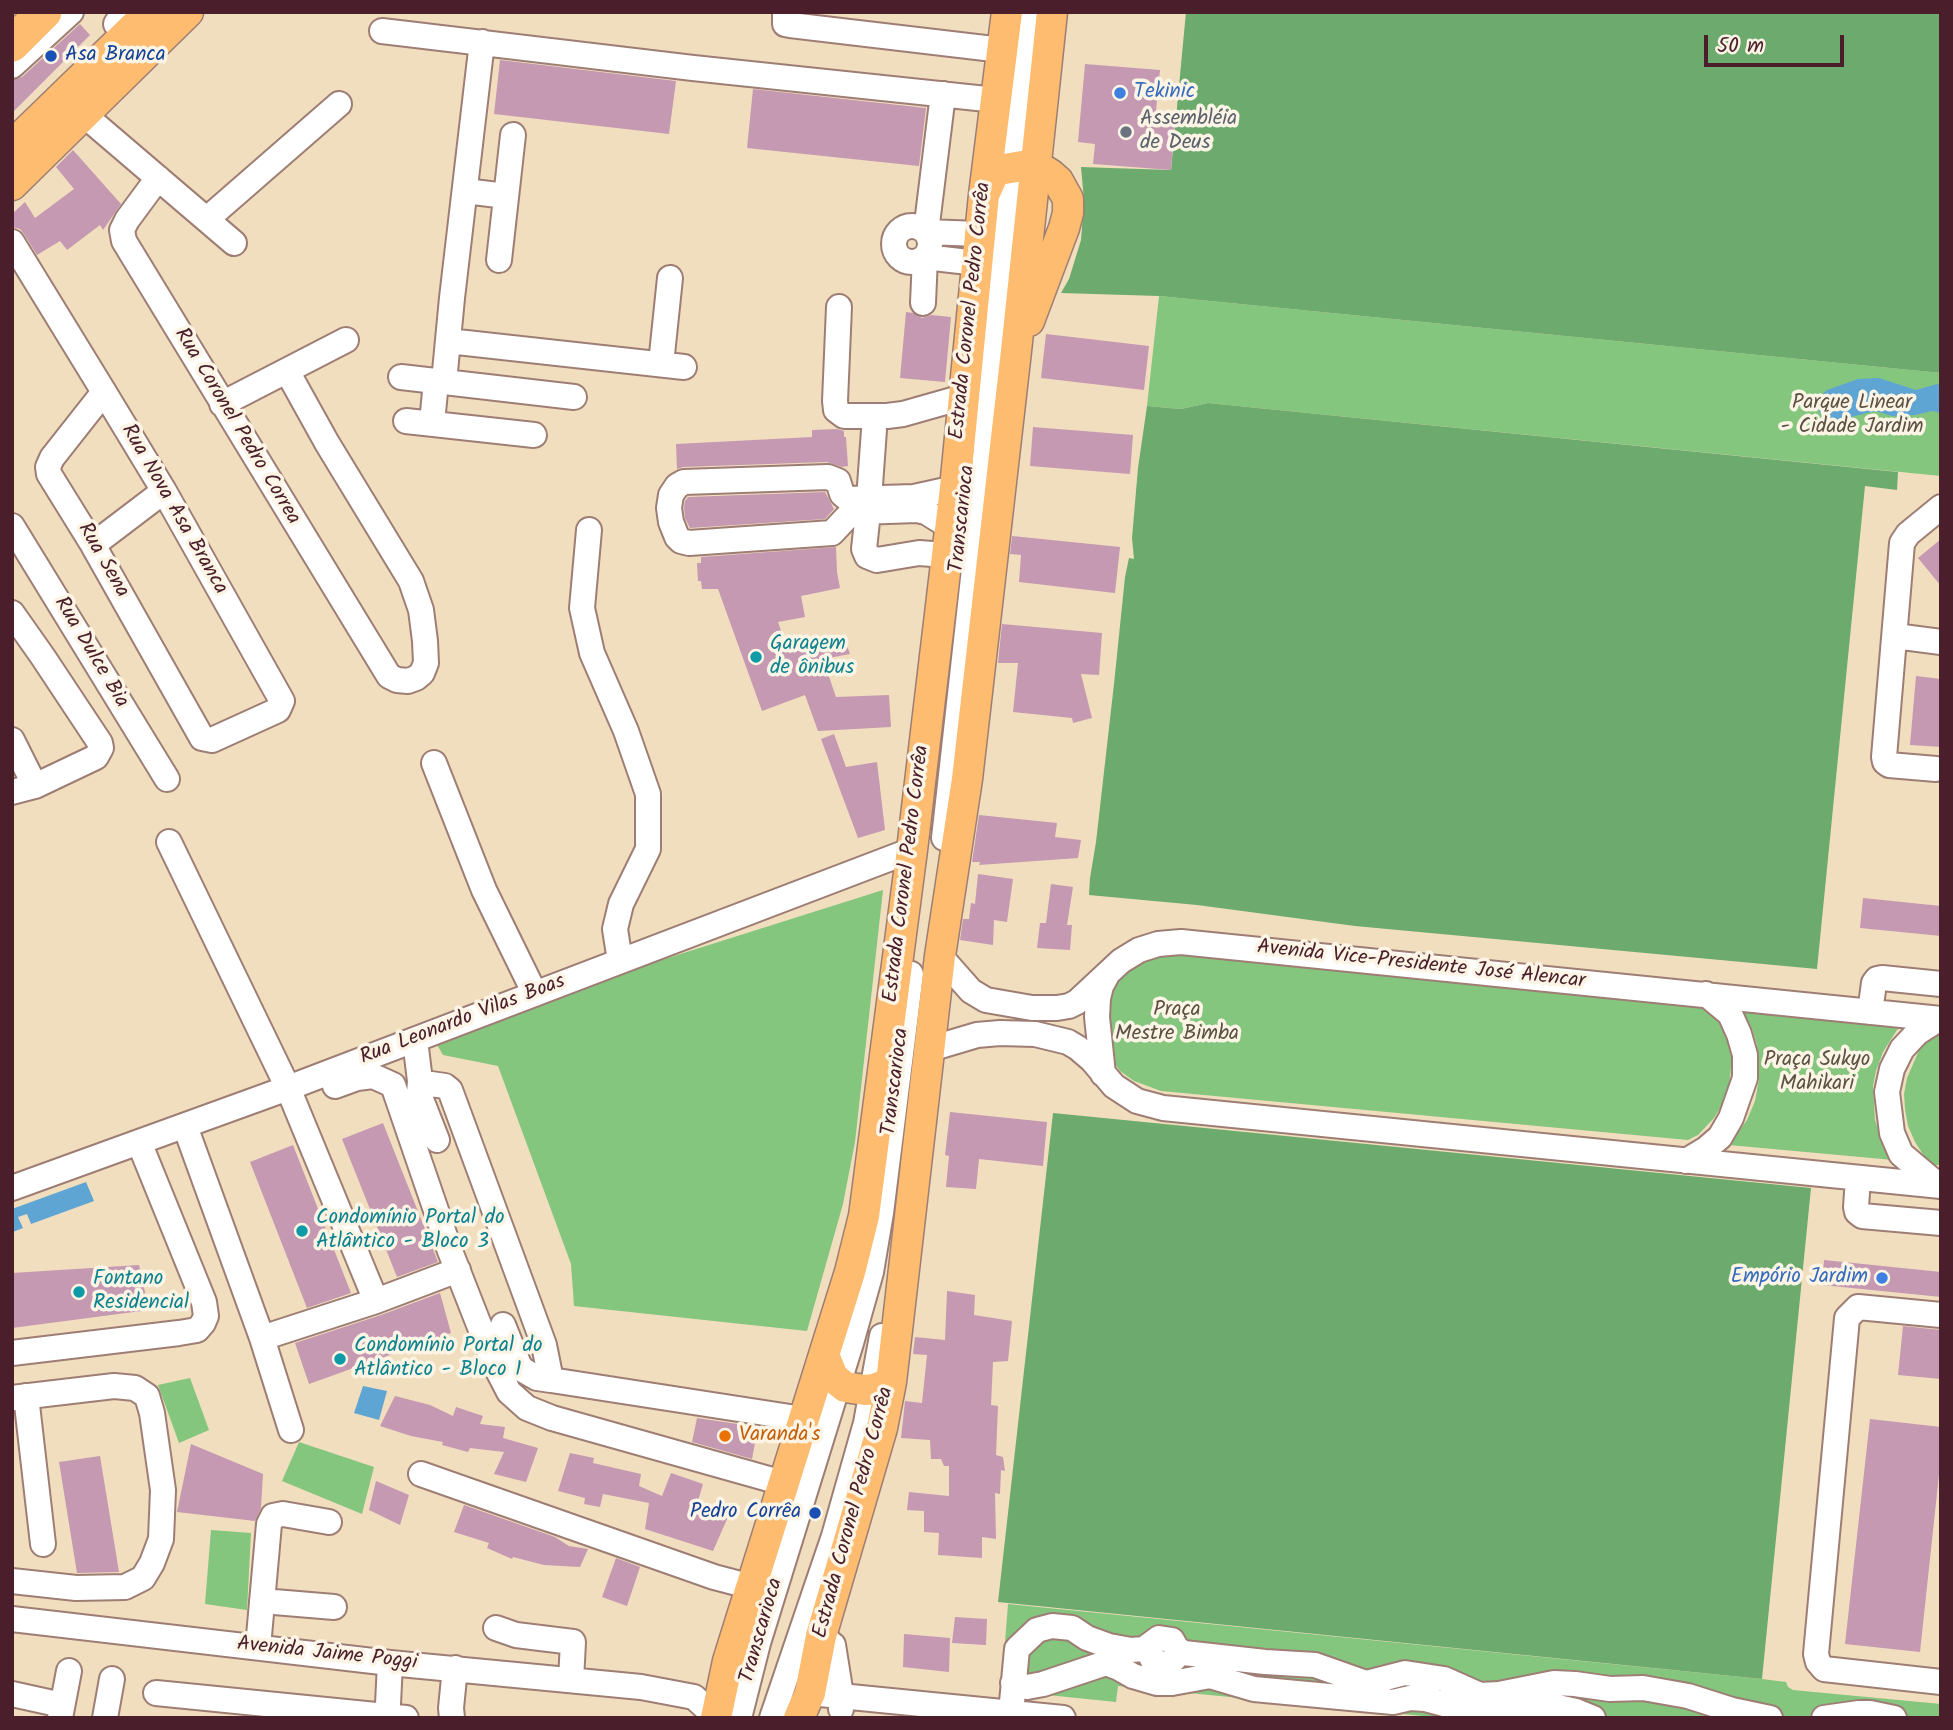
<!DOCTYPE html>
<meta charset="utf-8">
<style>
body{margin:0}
#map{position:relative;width:1953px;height:1730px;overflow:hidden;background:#f1debe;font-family:Kalam,sans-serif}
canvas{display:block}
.frame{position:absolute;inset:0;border:14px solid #4a1f2b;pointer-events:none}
.scale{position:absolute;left:1704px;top:35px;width:140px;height:32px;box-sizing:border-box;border:4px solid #4a1f2b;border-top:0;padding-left:9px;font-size:21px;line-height:24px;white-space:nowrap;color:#4a1f2b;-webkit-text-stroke:5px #fcf5e5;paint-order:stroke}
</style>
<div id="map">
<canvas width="1953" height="1730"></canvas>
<div class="frame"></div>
<div class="scale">50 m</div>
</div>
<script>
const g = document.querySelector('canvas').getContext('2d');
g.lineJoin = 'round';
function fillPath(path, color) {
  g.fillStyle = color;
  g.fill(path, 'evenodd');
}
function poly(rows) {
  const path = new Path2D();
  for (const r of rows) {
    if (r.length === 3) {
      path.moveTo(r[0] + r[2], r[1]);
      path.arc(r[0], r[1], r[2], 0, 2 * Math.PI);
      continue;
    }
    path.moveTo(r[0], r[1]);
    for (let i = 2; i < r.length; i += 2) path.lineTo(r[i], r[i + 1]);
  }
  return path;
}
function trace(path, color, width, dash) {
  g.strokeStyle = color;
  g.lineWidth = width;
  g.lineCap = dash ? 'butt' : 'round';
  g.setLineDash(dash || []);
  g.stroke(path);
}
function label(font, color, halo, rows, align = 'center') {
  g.font = font + ' Kalam,sans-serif';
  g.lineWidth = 7;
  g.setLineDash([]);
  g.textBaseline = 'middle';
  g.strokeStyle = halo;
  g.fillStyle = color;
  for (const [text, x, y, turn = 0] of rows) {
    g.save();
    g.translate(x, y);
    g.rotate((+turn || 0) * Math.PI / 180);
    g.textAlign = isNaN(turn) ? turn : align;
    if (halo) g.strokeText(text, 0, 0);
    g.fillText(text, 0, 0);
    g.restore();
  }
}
fillPath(poly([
 [1159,296,1941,373,1941,476,1208,403,1181,409,1147,406],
 [883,890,855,1142,843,1204,807,1331,574,1306,571,1264,498,1066,443,1055,436,1043,655,962],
 [1161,952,1707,1005,1719,1021,1729,1042,1732,1059,1729,1087,1722,1105,1714,1118,1698,1135,1688,1140,1161,1091,1134,1081,1120,1071,1112,1060,1107,1001,1119,975],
 [1741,1008,1907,1023,1897,1030,1883,1052,1876,1071,1873,1086,1875,1120,1881,1138,1893,1160,1729,1145,1747,1120,1755,1101,1759,1079,1757,1045,1752,1029],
 [1941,1030,1941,1165,1935,1165,1924,1156,1915,1142,1908,1126,1905,1109,1904,1094,1907,1078,1920,1048],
 [190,1378,209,1430,179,1443,158,1385],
 [299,1442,374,1467,362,1514,282,1481],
 [211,1530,251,1533,247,1610,205,1604],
 [1008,1604,1762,1679,1786,1682,1788,1687,1793,1690,1941,1704,1941,1718,1443,1718,1118,1686,1116,1702,1028,1693,1001,1693]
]), '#85c67e');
fillPath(poly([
 [1186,12,1941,12,1941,373,1159,296,1061,293,1069,279,1081,240,1084,200,1081,167,1171,170],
 [1208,403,1898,472,1897,490,1865,486,1817,969,1355,926,1197,905,1089,895,1090,878,1096,842,1114,684,1125,577,1129,558,1134,559,1132,538,1138,468,1147,406,1181,409],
 [1053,1113,1811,1188,1762,1679,998,1602]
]), '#6cab6d');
fillPath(poly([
 [1879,378,1916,390,1937,384,1941,385,1941,413,1932,411,1915,415,1892,416,1875,411,1839,420,1824,419,1820,413,1817,407,1817,399,1827,390,1858,379],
 [86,1182,94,1201,31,1224,27,1214,18,1217,23,1228,13,1232,12,1230,12,1209],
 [363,1386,387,1391,379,1420,354,1413]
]), '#5ea5d4');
fillPath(poly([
 [80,24,90,35,12,113,12,80,22,77],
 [500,60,676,81,669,134,494,114],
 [1085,64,1160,70,1155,121,1175,122,1171,170,1093,164,1095,144,1078,142],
 [753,89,926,108,919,166,747,148],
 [73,150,121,204,103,230,100,225,67,250,60,241,37,255,24,234,20,229,12,227,12,214,25,202,35,218,74,189,56,167],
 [906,312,913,313,922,318,932,315,951,317,945,382,900,378],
 [1046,334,1149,346,1144,390,1041,378],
 [1033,427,1133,435,1130,474,1030,466],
 [837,429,844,431,844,437,846,437,848,466,842,467,827,462,683,467,677,469,676,444,812,437,812,430],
 [825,492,834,509,825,519,690,528,685,518,684,508,685,501,688,497],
 [1012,536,1120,547,1115,593,1019,582,1021,555,1010,554],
 [1941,539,1941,586,1918,558],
 [836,547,837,572,840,588,801,596,805,617,778,622,789,653,844,638,850,654,823,659,836,697,889,695,891,727,818,731,805,695,762,711,718,589,702,589,701,581,698,581,697,563,701,563,701,557],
 [1002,624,1102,633,1099,675,1081,674,1092,718,1073,723,1072,718,1013,712,1018,663,998,663],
 [1916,676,1941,679,1941,747,1910,745],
 [834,734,846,767,877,762,885,830,858,838,821,739],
 [979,815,1057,823,1055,837,1081,840,1078,858,979,865,980,862,972,862],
 [978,874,1013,879,1007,922,994,920,993,945,960,940,963,919,969,919,971,903,975,904],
 [1051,884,1073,887,1067,925,1072,925,1070,950,1037,948,1040,923,1046,923],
 [1863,898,1941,906,1941,936,1860,928],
 [950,1112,1047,1122,1043,1166,979,1159,976,1189,946,1187,949,1156,945,1155],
 [383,1123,438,1262,397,1277,342,1139],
 [293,1145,351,1293,307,1308,250,1162],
 [1824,1260,1941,1272,1941,1297,1822,1285],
 [139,1265,149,1310,12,1328,12,1273],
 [947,1291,975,1295,974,1315,1012,1321,1008,1361,993,1362,991,1405,998,1406,996,1455,1003,1457,1005,1471,1001,1470,1000,1494,995,1493,996,1539,982,1537,982,1558,938,1555,939,1533,924,1532,924,1511,907,1510,909,1492,949,1496,949,1466,944,1466,941,1459,931,1459,930,1440,901,1438,905,1401,922,1403,927,1355,913,1354,915,1337,945,1340],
 [440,1293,451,1333,309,1384,295,1343,381,1315],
 [1903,1326,1941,1330,1941,1379,1898,1375],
 [395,1396,430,1405,453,1416,456,1407,483,1416,480,1424,505,1427,503,1438,538,1448,526,1482,494,1474,504,1452,470,1448,468,1452,442,1445,443,1442,411,1436,380,1426],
 [697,1418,758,1427,752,1459,692,1442],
 [1870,1419,1941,1427,1941,1456,1920,1652,1845,1644],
 [191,1444,263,1474,261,1508,255,1521,177,1512],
 [570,1453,594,1458,593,1463,641,1474,639,1486,662,1496,671,1473,703,1484,698,1501,731,1510,713,1551,645,1529,649,1503,603,1494,600,1507,584,1504,585,1498,558,1491],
 [100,1456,119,1572,77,1573,59,1462],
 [376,1481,409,1495,400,1525,369,1510],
 [464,1505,555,1537,569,1546,588,1549,580,1567,544,1565,513,1557,512,1559,487,1548,489,1543,454,1532],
 [616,1558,640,1567,627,1606,602,1597],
 [955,1617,987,1619,986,1645,952,1643],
 [904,1634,950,1638,949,1672,903,1667]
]), '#c599b2');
const minor = poly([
 [785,12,785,24,790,25,1002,50],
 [116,24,124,12],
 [382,31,693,68,996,100],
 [12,66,71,12],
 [943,94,926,232,980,234],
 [83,114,234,243],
 [158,178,127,220,122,230,124,241,389,676,397,680,408,681,416,678,422,673,426,663,425,641,421,610,411,581,327,443,287,371],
 [465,191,506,196],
 [207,219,339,104],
 [912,244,18],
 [12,242,104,392,164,491,282,701,278,710,212,740,202,738,93,545,49,474,48,467,52,458,104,392],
 [499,260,513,135],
 [923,303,925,257,977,263],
 [839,307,835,401,836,410,844,416,887,416,903,414,963,397],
 [448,341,684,367],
 [661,364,670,278],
 [401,377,574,397],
 [444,382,452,298,482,42],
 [222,404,346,340],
 [406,421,534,435],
 [432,423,436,381],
 [869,499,874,430],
 [868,512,864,549,867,556,877,560,919,553,946,555],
 [12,526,167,779],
 [950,527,926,512,917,510,860,512,847,517,832,533,689,543,681,541,677,537,671,522,669,508,671,495,677,486,684,482,828,477,838,481,842,494,848,499,914,497,955,488],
 [589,530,582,608,592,653,626,731,648,794,648,849,621,904,615,929,620,961],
 [93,545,164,491],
 [12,613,43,657,100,743,101,748,96,757,35,786,12,792],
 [1895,636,1941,642],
 [12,740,35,786],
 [434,763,484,890,535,994],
 [1936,769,1889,765,1885,762,1884,757,1902,543,1908,534,1941,507],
 [944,838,978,533,1011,167,1028,12],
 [169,842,288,1088,376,1301,458,1270],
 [940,956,971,991,986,1000,1032,1008,1057,1008,1069,1006,1077,1002,1121,961,1139,950,1158,944,1181,942,1941,1019],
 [1870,1012,1874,983,1877,979,1882,978,1941,984],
 [415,1040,420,1081,424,1083,445,1086,450,1090,544,1345,551,1380,803,1419],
 [930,1049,977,1035,1000,1033,1035,1034,1068,1042,1078,1048,1092,1060,1114,1086,1137,1101,1163,1108,1941,1186],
 [1103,1074,1097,1017,1098,998,1101,986,1107,975],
 [420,1081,419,1094,437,1140],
 [335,1086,357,1078,373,1076,393,1085,450,1251,494,1363,509,1392,527,1408,552,1418,783,1483],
 [185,1126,262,1338,376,1301],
 [1686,1161,1706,1149,1720,1137,1731,1118,1745,1078,1745,1055,1739,1034,1730,1014,1706,994],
 [1858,1178,1856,1207,1857,1212,1862,1216,1941,1223],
 [1939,1186,1901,1154,1892,1133,1887,1092,1892,1069,1902,1049,1917,1033,1939,1019],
 [12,1188,288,1088,912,850],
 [1941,1315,1858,1307,1847,1318,1816,1654,1818,1662,1824,1669,1941,1682],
 [503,1325,519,1365,523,1370,537,1378,551,1380],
 [262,1338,291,1430],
 [12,1353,179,1333,197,1330,203,1323,206,1316,204,1302,139,1142],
 [26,1396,43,1544],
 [12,1398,114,1386,135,1388,147,1396,152,1413,163,1490,161,1539,152,1563,143,1578,125,1587,76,1588,12,1581],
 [421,1474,714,1577,752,1587],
 [262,1601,334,1607],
 [12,1619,390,1663,641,1687,694,1697,716,1717],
 [496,1628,516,1635,573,1642,571,1680],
 [821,1636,833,1645,841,1695,841,1709],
 [1151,1646,1150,1653,1152,1659,1159,1664,1170,1663,1176,1657,1177,1649],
 [258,1647,269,1524,273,1516,283,1514,329,1522],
 [1013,1683,1027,1687,1043,1684,1106,1663,1119,1668,1133,1676,1157,1683,1172,1683,1210,1676,1254,1689,1393,1702,1410,1698,1425,1699,1466,1710,1484,1712,1534,1704,1548,1705,1576,1711,1593,1718],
 [156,1693,406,1718],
 [810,1693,1063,1718],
 [12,1694,62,1705],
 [1011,1713,1017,1649,1037,1630,1052,1626,1072,1628,1087,1638,1109,1646,1131,1650,1144,1649,1159,1638,1172,1640,1177,1649,1184,1653,1265,1662,1315,1665,1366,1683,1405,1673,1444,1679,1480,1695,1499,1694,1554,1683,1575,1684,1610,1689,1643,1688,1688,1696,1732,1710,1770,1718],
 [384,1716,388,1704,390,1663],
 [60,1718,69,1671],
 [105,1718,112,1679],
 [452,1718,451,1708,455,1668],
 [739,1718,758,1643,851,1343,871,1272,881,1213,911,974],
 [772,1718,834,1536,866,1423,882,1336],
 [1824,1718,1859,1713,1870,1713,1894,1718]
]);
const major = poly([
 [12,185,188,12],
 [984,195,993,175,999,170,1022,166,1040,168,1050,174,1058,181,1068,199,1068,213,1064,228,1029,321],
 [824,1355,833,1377,845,1387,865,1390,874,1389,891,1382],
 [716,1718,728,1661,850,1272,864,1216,912,850,955,488,984,195,1007,12],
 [799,1718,810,1693,821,1636,882,1428,891,1382,940,956,967,779,1016,351,1052,12]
]);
const highway = poly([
 [12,44,44,12],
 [12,149,153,12]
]);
trace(minor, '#9e7e74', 28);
trace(major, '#9e7e74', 33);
trace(highway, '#9e7e74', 38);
trace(minor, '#fff', 24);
trace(major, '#febc70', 30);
trace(highway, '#febc70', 35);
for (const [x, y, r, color] of [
 [51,56,7,"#1a4fb4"],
 [1120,93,7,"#3f7fe0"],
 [1126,132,7,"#6b7280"],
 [756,657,7,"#0f9aa8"],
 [302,1231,7,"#0f9aa8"],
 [1882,1278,7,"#3f7fe0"],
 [79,1292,7,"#0f9aa8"],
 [340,1359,7,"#0f9aa8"],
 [725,1436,7,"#e8710a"],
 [815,1513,7,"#1a4fb4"]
]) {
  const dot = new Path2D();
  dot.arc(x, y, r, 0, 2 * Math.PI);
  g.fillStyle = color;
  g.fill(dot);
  trace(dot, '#fcf5e5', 2.5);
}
label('21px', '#164399', '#fcf5e5', [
 ["Asa Branca",65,56],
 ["Pedro Corrêa",801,1513,"right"]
], 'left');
label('21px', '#366cbe', '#fcf5e5', [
 ["Tekinic",1134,93],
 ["Empório Jardim",1868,1278,"right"]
], 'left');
label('21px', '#5b616d', '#fcf5e5', [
 ["Assembléia",1140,120],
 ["de Deus",1140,144]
], 'left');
label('21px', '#4a1f2b', '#fcf5e5', [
 ["Estrada Coronel Pedro Corrêa",972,311,-84],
 ["Rua Coronel Pedro Correa",236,427,59],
 ["Rua Nova Asa Branca",173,510,60],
 ["Transcarioca",964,519,-84],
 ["Rua Sena",102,561,60],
 ["Rua Dulce Bia",90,653,59],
 ["Estrada Coronel Pedro Corrêa",908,874,-83],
 ["Avenida Vice-Presidente José Alencar",1421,966,6],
 ["Rua Leonardo Vilas Boas",463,1021,-21],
 ["Transcarioca",897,1082,-83],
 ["Estrada Coronel Pedro Corrêa",855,1513,-75],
 ["Transcarioca",763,1631,-74],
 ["Avenida Jaime Poggi",327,1655,6]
]);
label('21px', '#5c5144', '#fcf5e5', [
 ["Parque Linear",1852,404],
 ["- Cidade Jardim",1852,428],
 ["Praça",1177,1011],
 ["Mestre Bimba",1177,1035],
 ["Praça Sukyo",1817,1061],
 ["Mahikari",1817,1085]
]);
label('21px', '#0d838f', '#fcf5e5', [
 ["Garagem",770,645],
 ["de ônibus",770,669],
 ["Condomínio Portal do",316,1219],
 ["Atlântico - Bloco 3",316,1243],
 ["Fontano",93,1280],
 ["Residencial",93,1304],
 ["Condomínio Portal do",354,1347],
 ["Atlântico - Bloco 1",354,1371]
], 'left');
label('21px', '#c56008', '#fcf5e5', [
 ["Varanda's",739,1436]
], 'left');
</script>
